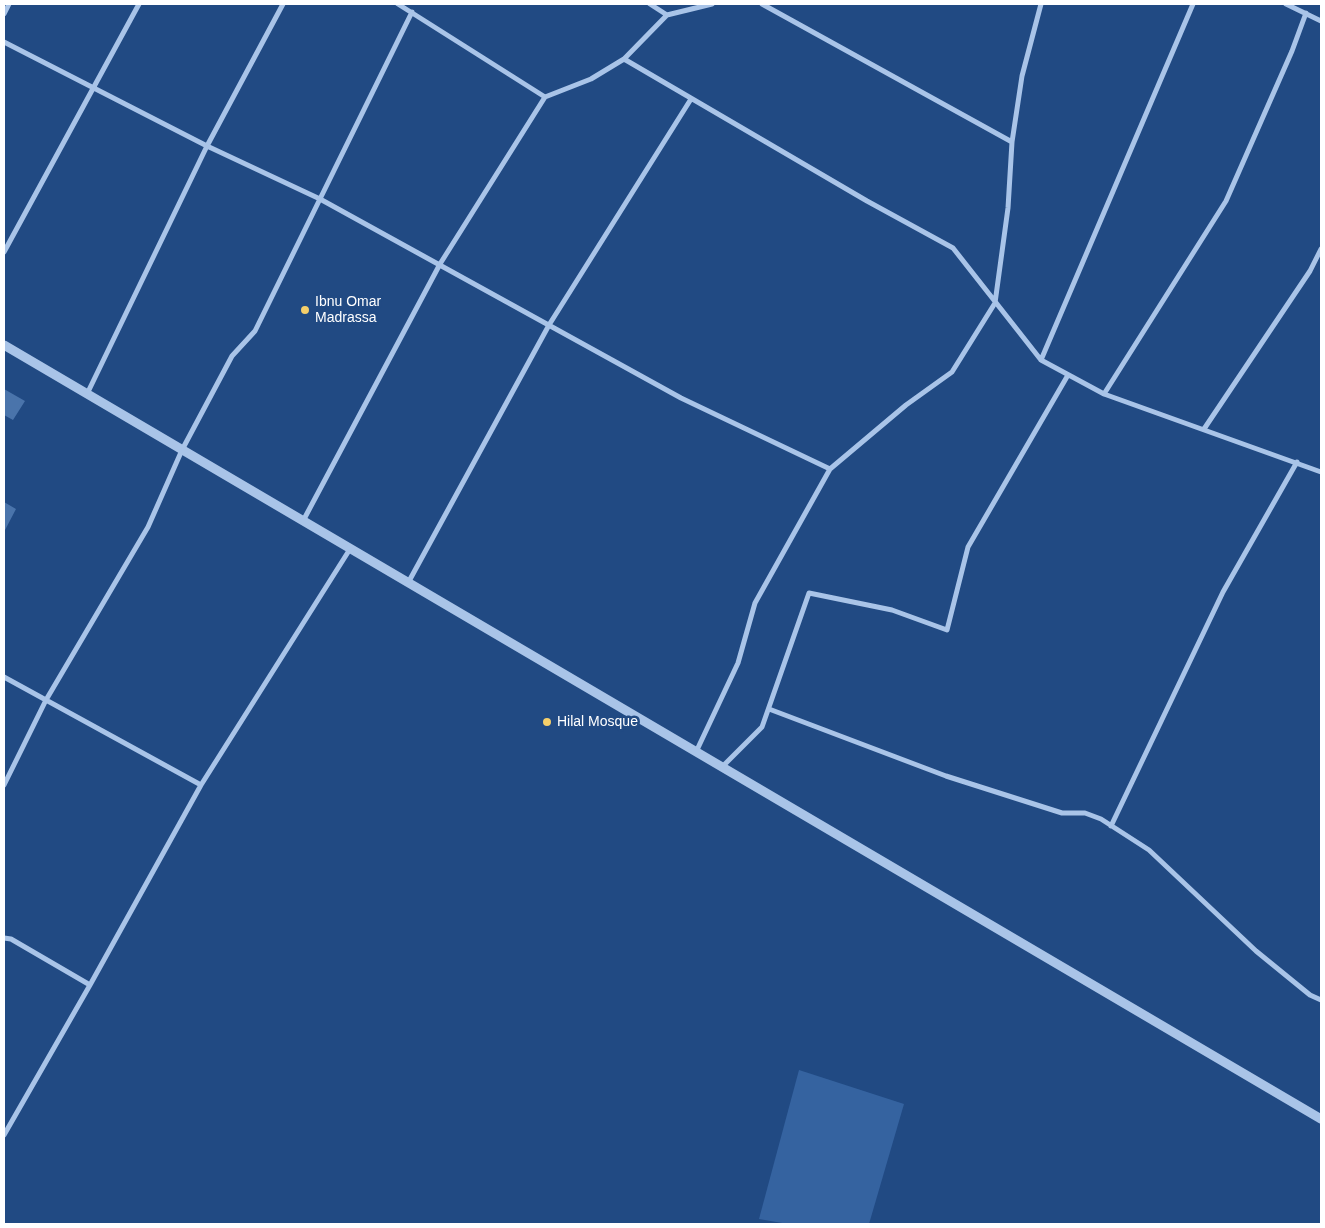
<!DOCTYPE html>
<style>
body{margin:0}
#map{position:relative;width:1325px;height:1228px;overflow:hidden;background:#214a83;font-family:Helvetica,sans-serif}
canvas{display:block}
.frame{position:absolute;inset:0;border:5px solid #fff;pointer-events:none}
</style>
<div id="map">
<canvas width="1325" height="1228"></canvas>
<div class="frame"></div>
</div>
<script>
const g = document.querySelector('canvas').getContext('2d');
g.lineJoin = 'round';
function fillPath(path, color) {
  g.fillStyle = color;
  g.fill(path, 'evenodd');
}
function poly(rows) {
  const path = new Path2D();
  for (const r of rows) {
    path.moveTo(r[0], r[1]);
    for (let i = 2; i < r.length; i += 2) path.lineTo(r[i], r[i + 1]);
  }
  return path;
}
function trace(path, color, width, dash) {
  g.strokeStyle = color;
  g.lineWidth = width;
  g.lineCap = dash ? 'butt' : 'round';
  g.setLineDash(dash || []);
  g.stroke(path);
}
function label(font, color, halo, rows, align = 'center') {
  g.font = font + ' Helvetica,sans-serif';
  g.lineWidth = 5;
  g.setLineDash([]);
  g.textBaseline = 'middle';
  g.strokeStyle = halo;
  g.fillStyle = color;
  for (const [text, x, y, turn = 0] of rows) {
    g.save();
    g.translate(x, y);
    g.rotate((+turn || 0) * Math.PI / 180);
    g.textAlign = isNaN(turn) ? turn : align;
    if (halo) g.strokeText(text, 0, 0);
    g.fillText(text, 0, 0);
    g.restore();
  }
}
fillPath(poly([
 [799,1070,904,1104,869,1224,788,1224,759,1219]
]), '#3563a0');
fillPath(poly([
 [4,389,25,401,13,420,4,415],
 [4,502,16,509,4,532]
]), '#4a74ab');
trace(poly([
 [398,4,545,97],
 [650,4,667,15],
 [762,4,1012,142],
 [1286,4,1321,21],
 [4,14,9,4],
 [4,42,207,146,320,199,681,398,830,469],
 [624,59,867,201,953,248,1041,360,1104,394,1321,472],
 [4,252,139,4],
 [1041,360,1193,4],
 [87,394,207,146,283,4],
 [1104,394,1226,201,1292,51,1306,13],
 [1204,429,1310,271,1321,249],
 [303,521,440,264,545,97,591,79,624,59,667,15,712,4],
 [408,583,549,325,691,99],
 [4,677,201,785],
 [769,709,946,776,1062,813,1085,813,1101,819,1149,850,1256,951,1310,995,1321,1000],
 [696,752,738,663,755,603,830,469,906,405,952,372,995,303,1008,208,1012,142,1022,76,1041,4],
 [722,767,762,727,809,593,892,610,947,630,968,547,1068,375],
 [4,785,46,700,148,527,182,450,232,356,255,331,412,12],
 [1111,826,1223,592,1297,462],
 [4,938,11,939,90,985],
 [4,1135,90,985,201,785,350,549]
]), '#a9c4e8', 5);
trace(poly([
 [4,345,1321,1119]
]), '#a9c4e8', 9);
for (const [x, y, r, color] of [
 [305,310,5,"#f5cf6a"],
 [547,722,5,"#f5cf6a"]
]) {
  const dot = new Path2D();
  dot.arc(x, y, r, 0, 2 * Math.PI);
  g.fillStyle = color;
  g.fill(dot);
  trace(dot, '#214a83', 2);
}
label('14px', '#fff', '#214a83', [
 ["Ibnu Omar",315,302],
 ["Madrassa",315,318],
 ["Hilal Mosque",557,722]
], 'left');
</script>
